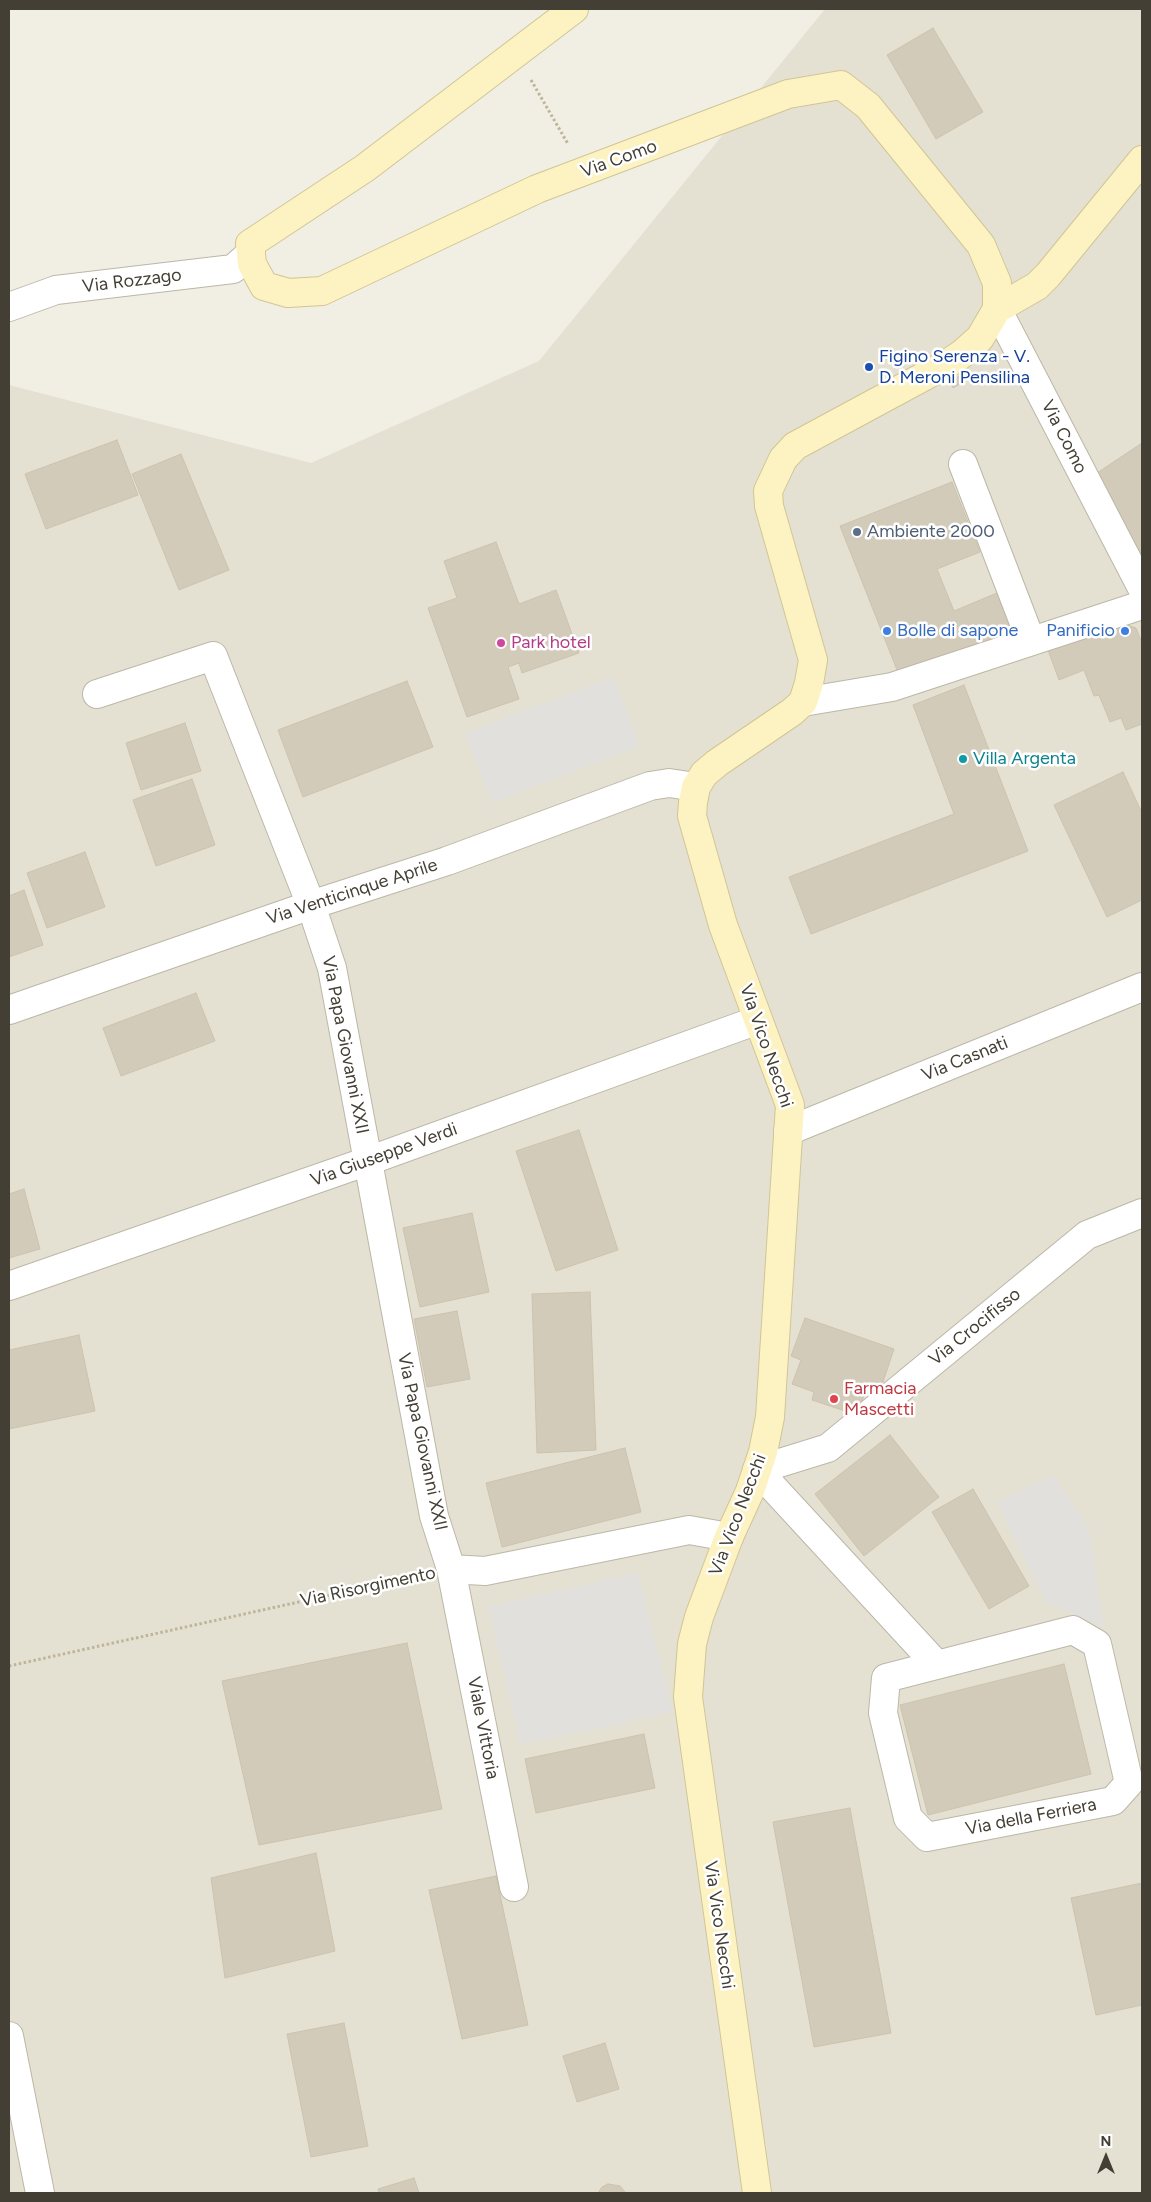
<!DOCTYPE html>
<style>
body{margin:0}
#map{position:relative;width:1151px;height:2202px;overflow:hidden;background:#f1eee4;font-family:Figtree,sans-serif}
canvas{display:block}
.frame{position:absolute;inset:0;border:10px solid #433f34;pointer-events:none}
.north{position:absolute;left:1081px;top:2132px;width:50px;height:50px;-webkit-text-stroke:4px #fff;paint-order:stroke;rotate:0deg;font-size:14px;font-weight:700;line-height:20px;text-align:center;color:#433f34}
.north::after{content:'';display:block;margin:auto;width:18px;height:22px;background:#433f34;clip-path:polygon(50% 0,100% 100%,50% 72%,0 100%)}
</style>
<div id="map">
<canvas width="1151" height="2202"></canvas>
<div class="frame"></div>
<div class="north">N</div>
</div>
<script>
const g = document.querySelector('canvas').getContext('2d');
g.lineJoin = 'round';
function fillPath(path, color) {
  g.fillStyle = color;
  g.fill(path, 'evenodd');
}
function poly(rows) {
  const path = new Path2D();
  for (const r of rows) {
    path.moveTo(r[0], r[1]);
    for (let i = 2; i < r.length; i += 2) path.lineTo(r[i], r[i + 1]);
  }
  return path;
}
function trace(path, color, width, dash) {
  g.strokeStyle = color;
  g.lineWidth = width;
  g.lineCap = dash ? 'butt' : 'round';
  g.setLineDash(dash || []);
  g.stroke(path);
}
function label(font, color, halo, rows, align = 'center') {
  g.font = font + ' Figtree,sans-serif';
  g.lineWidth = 5;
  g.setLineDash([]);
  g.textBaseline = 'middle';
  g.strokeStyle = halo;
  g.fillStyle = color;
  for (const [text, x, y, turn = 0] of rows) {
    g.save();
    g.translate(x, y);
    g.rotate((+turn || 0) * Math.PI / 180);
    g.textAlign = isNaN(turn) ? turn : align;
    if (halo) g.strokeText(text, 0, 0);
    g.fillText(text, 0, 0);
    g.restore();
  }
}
fillPath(poly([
 [825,9,1142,9,1142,2193,9,2193,9,385,311,463,539,361]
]), '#e5e1d2');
fillPath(poly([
 [613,677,640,746,492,803,465,733],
 [1053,1475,1089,1529,1104,1628,1047,1603,997,1502],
 [638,1573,673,1712,521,1745,488,1606]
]), '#e2e0dc');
const building = poly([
 [933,28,983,112,936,139,887,55,933,28],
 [962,374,965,381,953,388,950,382,962,374],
 [117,440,138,495,46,529,25,474,117,440],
 [1142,443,1142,573,1091,477,1142,443],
 [181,454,229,570,179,590,132,474,181,454],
 [952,482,980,552,937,569,954,611,1004,590,1021,633,901,680,840,526,952,482],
 [496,542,519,604,556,590,579,653,522,673,519,663,508,667,519,699,467,717,428,608,457,598,444,561,496,542],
 [1118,622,1136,628,1142,643,1142,724,1126,730,1121,718,1110,722,1099,695,1094,696,1084,670,1059,680,1048,650,1118,622],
 [407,681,433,747,303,797,278,730,407,681],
 [964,685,1028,851,811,934,789,877,954,814,913,705,964,685],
 [185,723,201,771,141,790,126,743,185,723],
 [1123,772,1142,813,1142,900,1107,917,1054,805,1123,772],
 [192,779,215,845,156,866,133,800,192,779],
 [85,852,105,907,47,928,27,873,85,852],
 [24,890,43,945,9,957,9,896,24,890],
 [196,993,215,1041,121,1076,103,1028,196,993],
 [579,1130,618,1250,556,1271,516,1151,579,1130],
 [24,1189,40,1249,9,1258,9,1194,24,1189],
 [472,1213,489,1292,420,1307,403,1228,472,1213],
 [590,1292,596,1450,537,1453,532,1294,590,1292],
 [457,1311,470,1379,427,1387,414,1319,457,1311],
 [805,1318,894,1349,881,1388,868,1384,857,1415,812,1400,814,1392,792,1384,801,1360,791,1356,805,1318],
 [79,1335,95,1411,9,1429,9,1350,79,1335],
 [890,1435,939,1497,864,1556,815,1494,890,1435],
 [625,1448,641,1512,502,1547,486,1483,625,1448],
 [973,1489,1029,1586,989,1609,932,1512,973,1489],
 [407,1643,442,1809,259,1845,222,1681,407,1643],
 [1064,1664,1091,1774,928,1815,900,1705,1064,1664],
 [644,1734,655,1788,536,1813,525,1759,644,1734],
 [850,1808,891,2033,814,2047,773,1822,850,1808],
 [316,1853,335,1951,225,1978,211,1878,316,1853],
 [496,1876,528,2025,462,2039,429,1890,496,1876],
 [1142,1883,1142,2005,1096,2015,1071,1898,1142,1883],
 [344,2023,368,2146,311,2157,287,2034,344,2023],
 [605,2043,619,2089,577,2102,563,2056,605,2043],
 [414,2178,419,2193,379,2193,378,2189,414,2178],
 [608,2184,620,2186,626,2193,598,2193,602,2187,608,2184]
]);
fillPath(building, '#d3cbba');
trace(building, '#cdc3ad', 1);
const street = poly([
 [9,307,56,290,233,269,251,253],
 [997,309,1142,588],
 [963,464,1031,641],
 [97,694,213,656,311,905,332,968,434,1516,451,1569,514,1887],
 [803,702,892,687,1142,605],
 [9,1010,311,905,447,861,650,786,669,783,696,787],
 [788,1131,1142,987],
 [9,1286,368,1161,758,1020],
 [451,1569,485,1571,689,1530,729,1537],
 [1073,1630,1097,1644,1129,1783,1113,1801,927,1837,908,1818,883,1713,886,1678,1073,1630],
 [937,1665,757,1470,828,1448,1087,1235,1142,1213],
 [9,2036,40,2193]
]);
const secondary = poly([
 [574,9,365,168,250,244,252,264,264,286,288,293,322,291,537,189,788,94,841,85,868,106,981,245,997,283,997,309],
 [757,2193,688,1697,692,1644,699,1617,729,1537,750,1491,763,1452,770,1417,790,1105,723,925,692,816,693,802,696,787,704,774,717,763,792,712,803,702,809,683,813,660,769,506,768,491,783,459,795,446,947,364,962,354,980,338,997,309,1037,286,1048,275,1142,160]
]);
trace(street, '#bcb7a7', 30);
trace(secondary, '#d1c595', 30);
trace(poly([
 [531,80,568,144],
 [9,1666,421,1575]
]), '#beb499', 3, [2.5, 2.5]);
trace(street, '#fff', 28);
trace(secondary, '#fdf3c2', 28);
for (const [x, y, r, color] of [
 [869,367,5,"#1a4fb4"],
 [857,532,5,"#5c6f8a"],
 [887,631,5,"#3f7fe0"],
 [1125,631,5,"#3f7fe0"],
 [501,643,5,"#d1479c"],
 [963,759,5,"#0f9aa8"],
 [834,1399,5,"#e0444e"]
]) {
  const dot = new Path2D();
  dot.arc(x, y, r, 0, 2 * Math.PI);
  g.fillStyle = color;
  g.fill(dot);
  trace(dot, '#fff', 2);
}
label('18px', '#433f34', '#fff', [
 ["Via Como",619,159,-20],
 ["Via Rozzago",132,281,-7],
 ["Via Como",1064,437,63],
 ["Via Venticinque Aprile",352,892,-18],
 ["Via Papa Giovanni XXII",345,1045,79],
 ["Via Vico Necchi",766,1046,71],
 ["Via Casnati",965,1059,-22],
 ["Via Giuseppe Verdi",384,1155,-20],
 ["Via Crocifisso",975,1327,-39],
 ["Via Papa Giovanni XXII",422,1442,78],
 ["Via Vico Necchi",738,1515,-69],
 ["Via Risorgimento",368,1587,-12],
 ["Viale Vittoria",483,1728,79],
 ["Via della Ferriera",1031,1817,-11],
 ["Via Vico Necchi",719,1925,82]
]);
label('18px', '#164399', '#fff', [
 ["Figino Serenza - V.",879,357],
 ["D. Meroni Pensilina",879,378]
], 'left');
label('18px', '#4e5e75', '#fff', [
 ["Ambiente 2000",867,532]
], 'left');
label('18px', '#366cbe', '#fff', [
 ["Bolle di sapone",897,631],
 ["Panificio",1115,631,"right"]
], 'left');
label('18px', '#b23c85', '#fff', [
 ["Park hotel",511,643]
], 'left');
label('18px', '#0d838f', '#fff', [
 ["Villa Argenta",973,759]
], 'left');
label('18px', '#be3a42', '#fff', [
 ["Farmacia",844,1389],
 ["Mascetti",844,1410]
], 'left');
</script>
